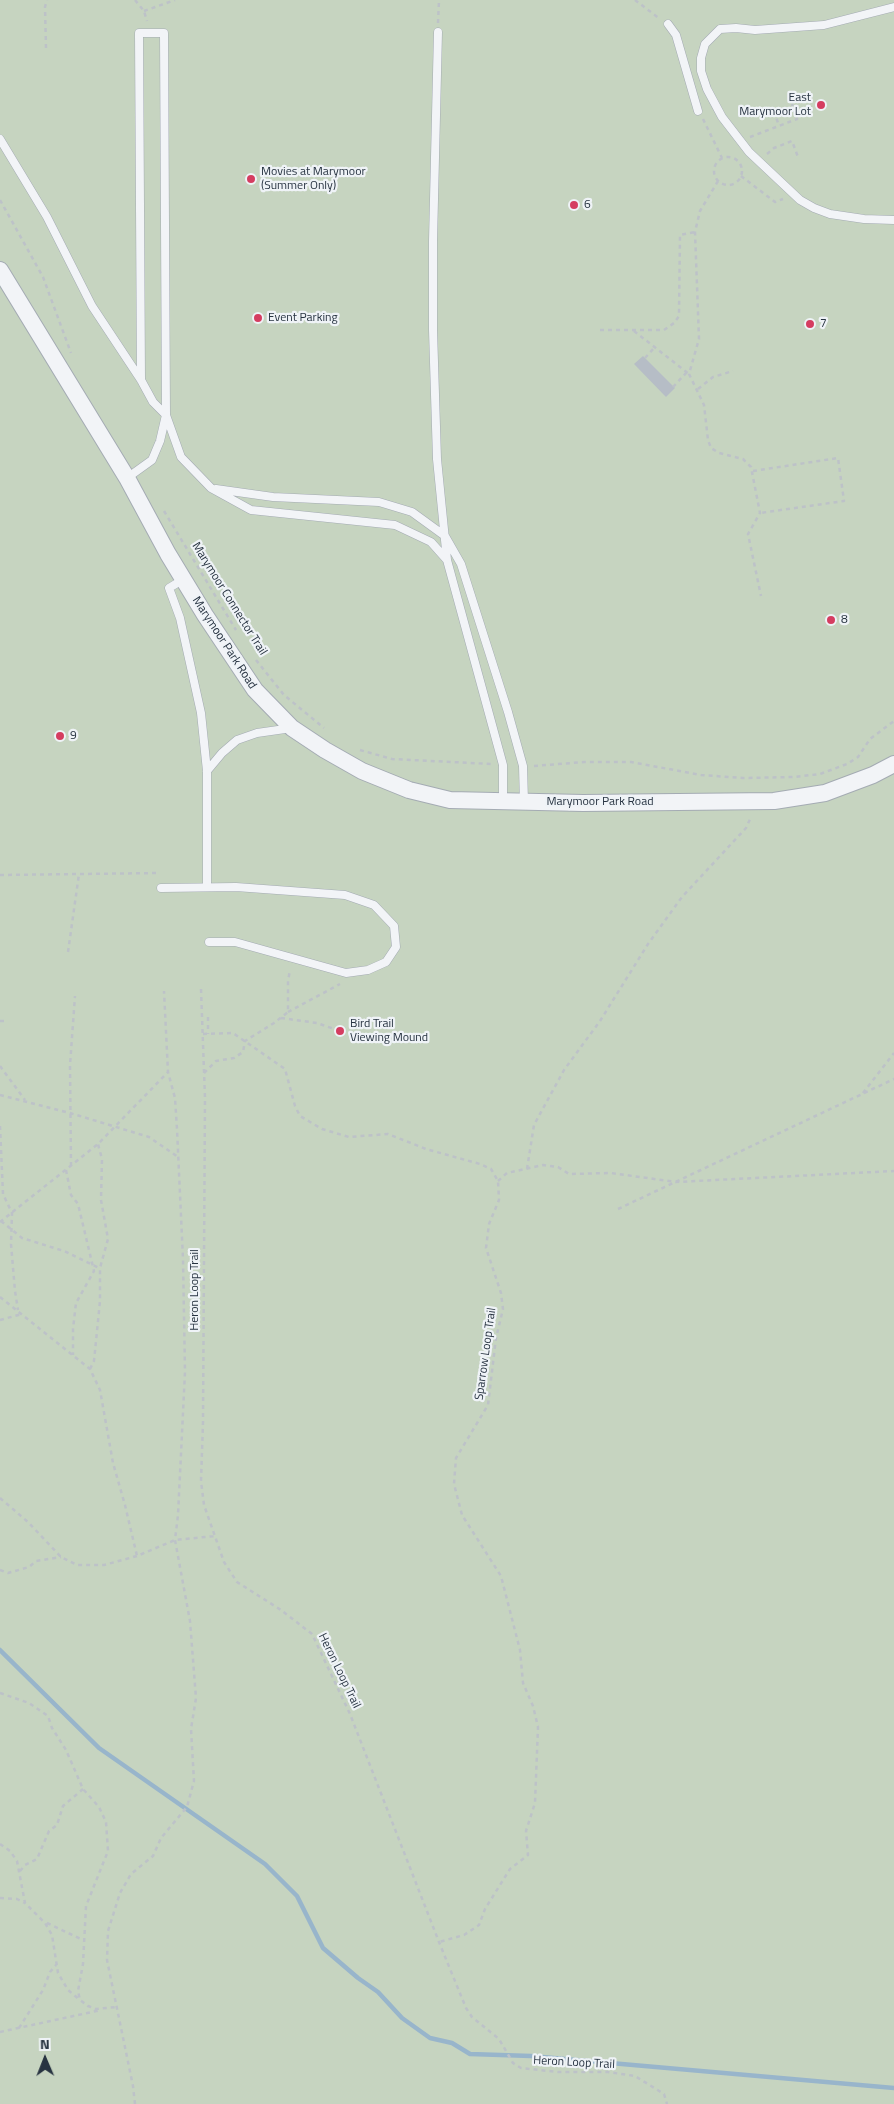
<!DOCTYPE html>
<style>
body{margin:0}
#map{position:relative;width:894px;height:2104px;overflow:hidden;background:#dfe4e9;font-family:"Titillium Web",sans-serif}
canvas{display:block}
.north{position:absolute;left:20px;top:2034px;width:50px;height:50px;-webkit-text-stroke:4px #eff3f7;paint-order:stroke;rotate:359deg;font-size:14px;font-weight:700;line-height:20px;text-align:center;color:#273341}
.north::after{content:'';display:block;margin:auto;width:18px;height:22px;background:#273341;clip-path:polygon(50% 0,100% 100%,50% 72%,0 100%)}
</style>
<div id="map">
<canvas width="894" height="2104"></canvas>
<div class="north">N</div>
</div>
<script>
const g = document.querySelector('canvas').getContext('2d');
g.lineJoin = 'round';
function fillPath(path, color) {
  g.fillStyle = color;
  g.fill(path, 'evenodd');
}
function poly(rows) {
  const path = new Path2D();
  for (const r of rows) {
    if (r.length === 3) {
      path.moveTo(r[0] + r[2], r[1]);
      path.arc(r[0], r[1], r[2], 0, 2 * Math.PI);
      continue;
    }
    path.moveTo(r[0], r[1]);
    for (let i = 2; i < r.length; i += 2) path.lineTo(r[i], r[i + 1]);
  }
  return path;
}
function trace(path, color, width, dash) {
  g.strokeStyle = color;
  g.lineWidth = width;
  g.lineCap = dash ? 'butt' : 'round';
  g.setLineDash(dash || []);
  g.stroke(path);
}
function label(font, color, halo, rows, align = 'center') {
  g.font = font + ' "Titillium Web",sans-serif';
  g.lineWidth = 4.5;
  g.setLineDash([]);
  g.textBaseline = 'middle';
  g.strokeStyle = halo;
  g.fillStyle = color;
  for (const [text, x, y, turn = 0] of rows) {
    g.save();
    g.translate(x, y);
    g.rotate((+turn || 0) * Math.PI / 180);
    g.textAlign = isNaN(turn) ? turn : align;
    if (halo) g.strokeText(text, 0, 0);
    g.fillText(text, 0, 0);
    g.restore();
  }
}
fillPath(poly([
 [0,0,894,0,894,2104,0,2104]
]), '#c6d4c0');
trace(poly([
 [0,1650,99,1748,265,1864,297,1896,323,1948,358,1978,378,1992,402,2018,430,2038,452,2043,470,2054,531,2056,894,2088]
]), '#98b5cb', 4.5);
fillPath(poly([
 [643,356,675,388,666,397,634,364]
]), '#b6bdc6');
const lane = poly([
 [894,7,824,25,755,30,736,28,720,29,705,44,701,58,701,71,707,89,722,117,749,152,800,200,814,208,830,214,864,219,894,220],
 [668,24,676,35,698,111],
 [438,32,433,241,433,330,437,459,447,560],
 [0,139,47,217,92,306,141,380,153,402,166,415,181,457,211,488,251,510,395,525,431,542,447,560,503,765,503,801],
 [127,478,152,460,160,441,166,415,164,33,139,33,141,380],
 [216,489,273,497,379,502,412,512,445,536,461,564,508,712,523,766,524,802],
 [184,579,169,588,180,618,201,713,207,771,207,887],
 [207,771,222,753,237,740,257,733,292,728],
 [161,888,236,887,345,895,374,905,394,926,396,947,386,962,368,970,346,973,235,942,209,942]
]);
const street = poly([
 [0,270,127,478,168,554,205,615,255,690,292,728,325,750,362,771,409,790,450,800,583,803,774,801,825,793,873,775,894,764]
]);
trace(lane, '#a4abb3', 9);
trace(street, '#a4abb3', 18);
trace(poly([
 [135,0,144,11,147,21],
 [635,0,660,19],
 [144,11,175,0],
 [438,23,439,0],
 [46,48,45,7,47,0],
 [774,111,779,126],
 [703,119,722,158],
 [750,137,797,119,792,104],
 [767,154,774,148,792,141,798,157],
 [728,171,14],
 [741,176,775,202,783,199],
 [718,181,700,211,695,232,699,339,689,374,704,405,708,440,711,448,719,453,743,459,751,467,760,513,748,534,761,596],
 [0,200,43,277,71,353],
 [600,330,664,330,674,323,679,316,680,235,695,232],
 [634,331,689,374],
 [645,358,654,348],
 [673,387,687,372],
 [698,389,713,377,733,371],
 [753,471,838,458,844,501,760,513],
 [164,511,236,630],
 [256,660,284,695,324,728],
 [360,750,392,759,491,764],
 [534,766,584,762,631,762,701,775,743,778,794,777,820,774,847,764,858,757,870,739,894,721],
 [0,875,160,873],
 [68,952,79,874],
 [201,989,205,1098,203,1422,201,1481,204,1505,224,1562,237,1582,281,1610,312,1634,350,1714,439,1942,466,2008,472,2017,499,2039,513,2063,521,2068,558,2072,608,2072,635,2076,664,2094,667,2104],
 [288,1012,340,984],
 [208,1017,208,1034],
 [281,1018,317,1023,340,1031],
 [0,1021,8,1021],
 [203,1034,233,1033,285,1069,295,1106,300,1116,322,1129,349,1137,388,1134,426,1149,480,1164,491,1169,498,1181,499,1200,489,1224,486,1248,501,1293,503,1309,496,1338,488,1405,456,1458,454,1484,462,1515,501,1576,520,1650,523,1683,533,1706,538,1727,535,1803,526,1831,528,1855,510,1869,485,1909,479,1925,464,1935,439,1942],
 [0,1066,25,1100],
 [204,1073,216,1061,234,1058,243,1052,245,1041,274,1023,288,1012,288,981,290,970],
 [863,1093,894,1053],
 [0,1095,70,1113,149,1137,178,1157],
 [0,1126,3,1194,12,1213,11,1244,15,1291,18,1310],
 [71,1166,70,1065,75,996],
 [527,1169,534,1125,564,1070,600,1021,648,944,682,897,746,828,751,817],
 [66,1170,71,1195,78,1204,94,1271,76,1303,73,1329,73,1355],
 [498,1181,507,1173,543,1165,558,1167,569,1174,611,1173,676,1182,894,1171],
 [618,1209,894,1079],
 [1,1221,22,1238,64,1251,99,1268],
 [0,1222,98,1144,168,1072,164,991],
 [0,1297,90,1369,100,1390,113,1463,125,1505,137,1556],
 [0,1320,22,1314],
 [90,1369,94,1361,100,1301,100,1268,108,1239,101,1200,102,1159,98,1144],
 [0,1498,28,1522,61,1557,77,1565,104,1565,137,1556,175,1540,215,1536],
 [0,1570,8,1573,29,1567,36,1561,61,1557],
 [0,1693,29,1703,48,1716,52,1728,66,1750,83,1789,99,1807,106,1822,108,1851,86,1906,83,1964,78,1991,80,2000,88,2006,96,2009,117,2007],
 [0,1844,10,1851,17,1861,25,1903,45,1923,52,1935,58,1973,68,1990,80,2000],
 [20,1871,25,1865,37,1859,49,1831,57,1825,63,1806,83,1789],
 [0,1898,17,1899,25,1903],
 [47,1923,83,1940],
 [19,2028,43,1990,50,1972,56,1965],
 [0,2032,101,2010],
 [135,2104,133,2086,107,1960,108,1931,120,1893,131,1874,153,1856,161,1838,187,1807,194,1781,191,1729,196,1698,190,1621,175,1540,178,1515,185,1372,183,1259,177,1129,175,1098,168,1072]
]), '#bdc2c8', 2.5, [4, 4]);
trace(lane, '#f2f4f7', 8);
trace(street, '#f2f4f7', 16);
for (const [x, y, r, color] of [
 [821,105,5,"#d53d60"],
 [251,179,5,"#d53d60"],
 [574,205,5,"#d53d60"],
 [258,318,5,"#d53d60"],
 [810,324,5,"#d53d60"],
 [831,620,5,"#d53d60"],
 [60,736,5,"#d53d60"],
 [340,1031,5,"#d53d60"]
]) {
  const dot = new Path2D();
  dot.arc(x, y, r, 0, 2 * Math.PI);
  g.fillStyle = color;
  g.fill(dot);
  trace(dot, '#eff3f7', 2);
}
label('12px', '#273341', '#eff3f7', [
 ["East",811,98,"right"],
 ["Marymoor Lot",811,112,"right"],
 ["Movies at Marymoor",261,172],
 ["(Summer Only)",261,186],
 ["6",584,205],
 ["Event Parking",268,318],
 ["7",820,324],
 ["8",841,620],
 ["9",70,736],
 ["Bird Trail",350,1024],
 ["Viewing Mound",350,1038]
], 'left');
label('12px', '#273341', '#eff3f7', [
 ["Marymoor Connector Trail",229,599,58],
 ["Marymoor Park Road",224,643,57],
 ["Marymoor Park Road",600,802],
 ["Heron Loop Trail",195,1290,-90],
 ["Sparrow Loop Trail",486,1354,-82],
 ["Heron Loop Trail",339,1671,64],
 ["Heron Loop Trail",574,2063,3]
]);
</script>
